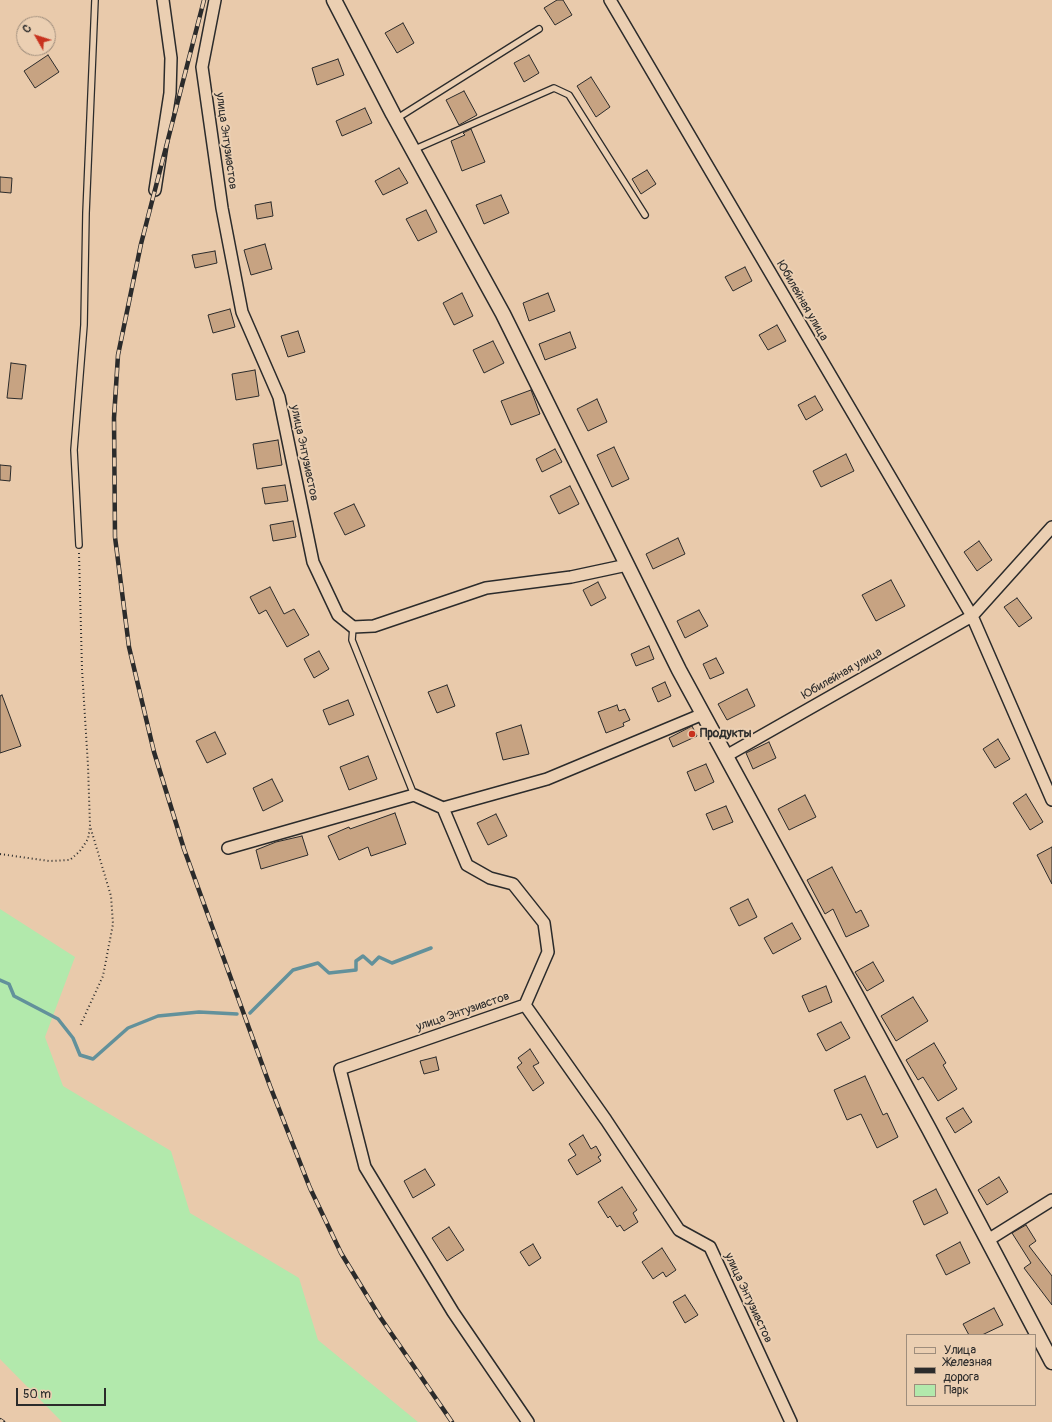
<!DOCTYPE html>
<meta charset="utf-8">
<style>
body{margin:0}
#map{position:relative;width:1052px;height:1422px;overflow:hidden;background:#e9caab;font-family:Pangolin,sans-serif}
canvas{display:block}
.legend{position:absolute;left:906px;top:1334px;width:130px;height:72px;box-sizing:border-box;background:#ebcfb2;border:1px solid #9e8d7c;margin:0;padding:5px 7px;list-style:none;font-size:12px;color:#2b2b2b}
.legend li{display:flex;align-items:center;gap:8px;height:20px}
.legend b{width:20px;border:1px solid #9e8d7c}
.north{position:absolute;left:16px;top:16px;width:40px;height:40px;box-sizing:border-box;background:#ebcfb2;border:1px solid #9e8d7c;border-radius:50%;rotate:309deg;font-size:11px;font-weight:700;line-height:16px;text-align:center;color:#2b2b2b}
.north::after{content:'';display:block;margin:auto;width:14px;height:18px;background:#c8321e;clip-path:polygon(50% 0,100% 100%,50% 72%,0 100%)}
.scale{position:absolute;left:16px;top:1388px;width:90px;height:18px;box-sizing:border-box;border:2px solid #2b2b2b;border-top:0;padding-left:5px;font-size:12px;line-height:14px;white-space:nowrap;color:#2b2b2b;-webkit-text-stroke:3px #ebcfb2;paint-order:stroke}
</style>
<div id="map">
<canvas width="1052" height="1422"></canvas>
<ul class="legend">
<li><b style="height:5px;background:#ebcfb2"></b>Улица</li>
<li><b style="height:5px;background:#2b2b2b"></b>Железная дорога</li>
<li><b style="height:11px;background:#b2e9ac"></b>Парк</li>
</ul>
<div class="north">С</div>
<div class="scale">50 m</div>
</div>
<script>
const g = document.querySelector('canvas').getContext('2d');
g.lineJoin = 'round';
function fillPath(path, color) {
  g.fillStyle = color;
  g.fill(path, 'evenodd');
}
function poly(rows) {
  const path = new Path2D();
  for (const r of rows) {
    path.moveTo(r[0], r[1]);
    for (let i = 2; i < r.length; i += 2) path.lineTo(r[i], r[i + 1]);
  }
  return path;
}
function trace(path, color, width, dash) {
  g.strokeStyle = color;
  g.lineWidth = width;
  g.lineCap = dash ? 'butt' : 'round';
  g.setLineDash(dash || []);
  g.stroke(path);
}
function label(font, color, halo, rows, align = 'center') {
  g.font = font + ' Pangolin,sans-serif';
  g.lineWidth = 4;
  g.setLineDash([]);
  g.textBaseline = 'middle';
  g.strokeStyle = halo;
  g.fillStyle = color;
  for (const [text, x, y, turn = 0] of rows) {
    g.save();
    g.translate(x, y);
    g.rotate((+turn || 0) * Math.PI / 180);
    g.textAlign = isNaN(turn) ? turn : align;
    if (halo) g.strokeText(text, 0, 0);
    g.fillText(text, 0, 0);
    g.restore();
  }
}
fillPath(poly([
 [0,909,75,957,45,1037,63,1086,171,1151,190,1213,299,1278,318,1340,418,1422,62,1422,0,1359]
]), '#b2e9ac');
trace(poly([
 [0,980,9,984,14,996,58,1019,73,1038,80,1055,93,1059,128,1028,158,1016,199,1012,237,1014],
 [250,1013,293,970,318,963,329,973,356,970,356,961,363,956,372,964,379,957,392,963,431,948]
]), '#62919b', 3.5);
const building = poly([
 [557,0,563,0,572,15,555,25,544,8,557,0],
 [403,23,414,43,397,53,385,33,403,23],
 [48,55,59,72,35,88,24,71,48,55],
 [529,55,539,73,524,82,514,63,529,55],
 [338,59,344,75,317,85,312,68,338,59],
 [591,77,610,107,596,117,577,86,591,77],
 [464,91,477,115,459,125,446,100,464,91],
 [365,108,372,123,342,136,336,121,365,108],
 [471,129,485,162,462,171,451,141,465,135,463,133,471,129],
 [399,168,408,183,383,195,375,181,399,168],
 [647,170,656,184,641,194,632,179,647,170],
 [0,177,12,178,11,193,0,192,0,177],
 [501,195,509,213,484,224,476,205,501,195],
 [271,202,273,216,257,219,255,205,271,202],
 [426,210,437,232,418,241,406,219,426,210],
 [265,244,272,269,251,275,244,250,265,244],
 [215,251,217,263,195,268,192,255,215,251],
 [745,267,752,281,733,291,725,277,745,267],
 [462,293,473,316,454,325,443,303,462,293],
 [548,293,555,311,529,321,523,303,548,293],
 [230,309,235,327,213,333,208,315,230,309],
 [777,325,786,341,768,350,759,335,777,325],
 [298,331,305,352,288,357,281,336,298,331],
 [570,332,576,348,545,360,539,344,570,332],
 [493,341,504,363,484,373,473,350,493,341],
 [11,363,26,365,22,399,7,398,11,363],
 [255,370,259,396,236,400,232,374,255,370],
 [531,390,540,414,511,425,501,401,531,390],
 [815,396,823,410,806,420,798,405,815,396],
 [597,399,607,422,588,431,577,409,597,399],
 [278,440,282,465,257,469,253,444,278,440],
 [614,447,629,479,612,487,597,455,614,447],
 [555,449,562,462,542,472,536,459,555,449],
 [846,454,854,471,821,487,813,471,846,454],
 [0,465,11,466,10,481,0,480,0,465],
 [285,485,288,501,265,504,262,488,285,485],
 [570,486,579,504,559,514,550,496,570,486],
 [354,504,365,526,345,535,334,513,354,504],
 [293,521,296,537,273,541,270,525,293,521],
 [678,538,685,554,653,569,646,554,678,538],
 [979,541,992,560,977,571,964,552,979,541],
 [891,580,905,606,876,621,862,595,891,580],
 [598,582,606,598,591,606,583,590,598,582],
 [270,587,284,614,294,609,309,635,287,647,266,610,259,614,250,597,270,587],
 [1017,598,1032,618,1019,627,1004,607,1017,598],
 [699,610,708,626,685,638,677,621,699,610],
 [649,646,654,659,636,666,631,654,649,646],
 [319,651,329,669,314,678,304,659,319,651],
 [716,658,724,673,710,679,703,664,716,658],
 [665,682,671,696,658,702,652,688,665,682],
 [447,685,455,706,437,713,428,692,447,685],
 [747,689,755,706,727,720,718,704,747,689],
 [2,695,21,746,0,753,0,696,2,695],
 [348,700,354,715,329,725,323,710,348,700],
 [617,705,619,711,625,709,630,720,623,723,624,726,606,733,598,712,617,705],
 [521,725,529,754,503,760,496,733,521,725],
 [692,726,697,736,673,747,669,738,692,726],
 [215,732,226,754,207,763,196,741,215,732],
 [998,739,1010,759,995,768,983,749,998,739],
 [769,742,776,758,753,769,746,753,769,742],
 [368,756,377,779,349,790,340,767,368,756],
 [706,764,714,782,695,791,687,772,706,764],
 [272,779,283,801,263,811,253,788,272,779],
 [1026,794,1043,822,1030,830,1013,803,1026,794],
 [805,795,816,817,789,830,778,809,805,795],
 [726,806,733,822,713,830,706,814,726,806],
 [395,813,406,844,371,856,368,847,339,860,328,836,349,827,350,829,395,813],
 [496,814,507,836,488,845,477,823,496,814],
 [302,836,308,855,261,869,256,850,276,842,302,836],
 [1052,847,1052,884,1037,855,1052,847],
 [832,867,856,913,861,910,869,926,846,937,833,909,825,914,807,880,832,867],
 [748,899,757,917,739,926,730,908,748,899],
 [792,923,801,939,773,954,764,938,792,923],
 [873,962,884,981,867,991,855,972,873,962],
 [826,986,832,1002,809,1012,802,996,826,986],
 [913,997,928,1021,896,1041,881,1016,913,997],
 [841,1022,850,1038,826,1051,817,1034,841,1022],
 [934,1043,946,1063,943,1065,957,1089,938,1101,923,1077,918,1080,906,1060,934,1043],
 [530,1049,539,1063,533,1066,544,1083,533,1091,517,1067,522,1063,518,1058,530,1049],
 [436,1057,439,1070,424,1074,420,1061,436,1057],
 [865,1076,883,1115,887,1113,898,1137,877,1148,861,1114,847,1120,834,1090,865,1076],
 [963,1108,972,1122,955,1133,946,1118,963,1108],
 [583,1135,591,1149,596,1146,601,1155,598,1157,601,1161,577,1175,568,1160,576,1155,569,1144,583,1135],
 [425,1169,435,1185,413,1198,404,1181,425,1169],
 [999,1177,1008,1192,987,1205,978,1190,999,1177],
 [622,1187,637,1210,633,1213,638,1222,624,1231,620,1225,617,1227,610,1216,608,1218,598,1202,622,1187],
 [936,1189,948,1213,924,1225,913,1201,936,1189],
 [1026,1225,1036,1241,1029,1246,1052,1276,1052,1305,1024,1268,1031,1263,1012,1233,1026,1225],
 [449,1227,464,1250,447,1261,432,1238,449,1227],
 [960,1242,970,1263,946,1275,936,1255,960,1242],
 [533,1244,541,1258,529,1266,520,1252,533,1244],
 [662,1248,676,1270,666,1277,663,1272,653,1279,642,1262,662,1248],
 [685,1295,698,1315,685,1323,673,1302,685,1295],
 [994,1308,1003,1325,982,1335,969,1335,963,1324,994,1308]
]);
fillPath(building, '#c7a382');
trace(building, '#2b2b2b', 1);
const service = poly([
 [396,119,539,29],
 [413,150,554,88,569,95,645,215],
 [79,545,74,450,84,325,86,213,95,0],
 [353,627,352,640,414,795]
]);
const minor = poly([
 [215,0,202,67,222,208,242,312,279,397,313,562,338,615,353,627,374,626,486,588,571,577,627,565],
 [610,0,972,616,1052,800],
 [155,190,170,93,171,58,163,0],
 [726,756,972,616,1052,527],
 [443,808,467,865,490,878,513,884,544,923,548,952,525,1005],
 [228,848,414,795,443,808,547,779,703,714],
 [988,1240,1052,1200],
 [528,1422,453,1312,365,1167,340,1069,525,1005,606,1120,679,1230,710,1247,791,1422]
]);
const tertiary = poly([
 [334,0,393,114,503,314,679,670,929,1129,1052,1362]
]);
trace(service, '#2b2b2b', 8);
trace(minor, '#2b2b2b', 14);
trace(tertiary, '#2b2b2b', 17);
trace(poly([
 [79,553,82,669,88,766,90,826,111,896,113,924,103,976,80,1026],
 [0,854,49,861,70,860,80,851,88,839,90,827]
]), '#2b2b2b', 2, [1, 3]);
trace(service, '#ebcfb2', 5.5);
trace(minor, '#ebcfb2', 11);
trace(tertiary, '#ebcfb2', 14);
const rail = poly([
 [204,0,141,244,118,355,114,418,115,537,129,647,154,752,184,849,270,1086,310,1188,341,1253,380,1317,452,1422],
 [0,1420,3,1422]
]);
trace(rail, '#2b2b2b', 4.5);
trace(rail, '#ebcfb2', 3, [9]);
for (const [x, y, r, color] of [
 [692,734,4,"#c8321e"]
]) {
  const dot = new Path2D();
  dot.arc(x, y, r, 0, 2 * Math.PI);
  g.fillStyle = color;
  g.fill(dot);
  trace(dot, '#ebcfb2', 1.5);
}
label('12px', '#2b2b2b', '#ebcfb2', [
 ["улица Энтузиастов",226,141,82],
 ["Юбилейная улица",802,301,60],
 ["улица Энтузиастов",304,453,78],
 ["Юбилейная улица",842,674,-30],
 ["улица Энтузиастов",463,1012,-19],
 ["улица Энтузиастов",748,1298,65]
]);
label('bold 12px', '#2b2b2b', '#ebcfb2', [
 ["Продукты",700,734]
], 'left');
</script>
